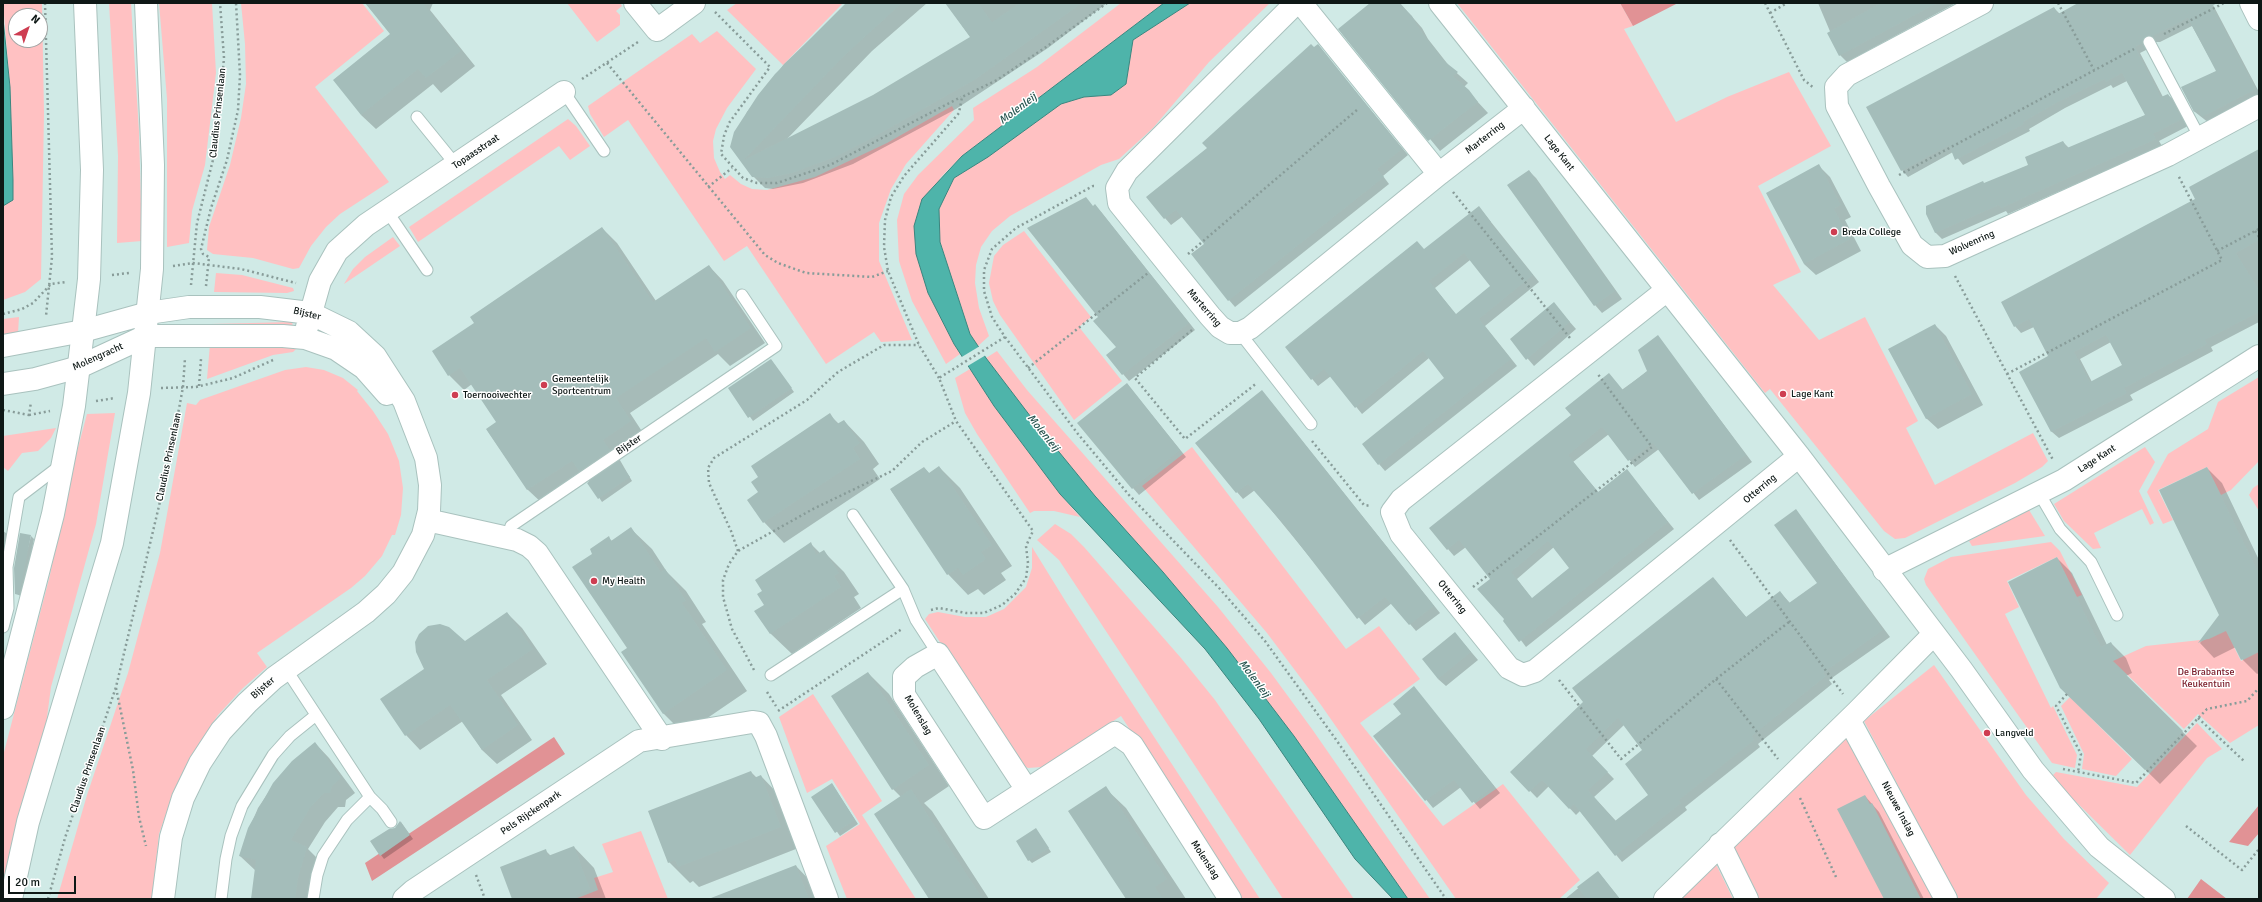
<!DOCTYPE html>
<style>
body{margin:0}
#map{position:relative;width:2262px;height:902px;overflow:hidden;background:#d0eae6;font-family:Signika,sans-serif}
canvas{display:block}
.frame{position:absolute;inset:0;border:4px solid #0e1816;pointer-events:none}
.north{position:absolute;left:8px;top:8px;width:40px;height:40px;box-sizing:border-box;background:#fff;border:1px solid #9fa3a2;border-radius:50%;rotate:40deg;font-size:11px;font-weight:700;line-height:16px;text-align:center;color:#0e1816}
.north::after{content:'';display:block;margin:auto;width:14px;height:18px;background:#ce3d51;clip-path:polygon(50% 0,100% 100%,50% 72%,0 100%)}
.scale{position:absolute;left:8px;top:876px;width:68px;height:18px;box-sizing:border-box;border:2px solid #0e1816;border-top:0;padding-left:5px;font-size:12px;line-height:14px;white-space:nowrap;color:#0e1816;-webkit-text-stroke:3px #fff;paint-order:stroke}
</style>
<div id="map">
<canvas width="2262" height="902"></canvas>
<div class="frame"></div>
<div class="north">N</div>
<div class="scale">20 m</div>
</div>
<script>
const g = document.querySelector('canvas').getContext('2d');
g.lineJoin = 'round';
function fillPath(path, color) {
  g.fillStyle = color;
  g.fill(path, 'evenodd');
}
function poly(rows) {
  const path = new Path2D();
  for (const r of rows) {
    path.moveTo(r[0], r[1]);
    for (let i = 2; i < r.length; i += 2) path.lineTo(r[i], r[i + 1]);
  }
  return path;
}
function trace(path, color, width, dash) {
  g.strokeStyle = color;
  g.lineWidth = width;
  g.lineCap = dash ? 'butt' : 'round';
  g.setLineDash(dash || []);
  g.stroke(path);
}
function label(font, color, halo, rows, align = 'center') {
  g.font = font + ' Signika,sans-serif';
  g.lineWidth = 3;
  g.setLineDash([]);
  g.textBaseline = 'middle';
  g.strokeStyle = halo;
  g.fillStyle = color;
  for (const [text, x, y, turn = 0] of rows) {
    g.save();
    g.translate(x, y);
    g.rotate((+turn || 0) * Math.PI / 180);
    g.textAlign = isNaN(turn) ? turn : align;
    if (halo) g.strokeText(text, 0, 0);
    g.fillText(text, 0, 0);
    g.restore();
  }
}
fillPath(poly([
 [3,3,42,3,44,113,41,279,25,292,3,300,3,206,13,180,10,87],
 [16,16,40,16,40,40,16,40],
 [109,3,131,3,139,132,142,241,117,243,118,156],
 [159,3,212,3,216,73,205,165,192,211,189,243,167,247,167,99],
 [241,3,362,3,384,31,315,87,389,182,340,214,326,227,311,246,299,268,293,269,253,258,213,254,207,250,209,227,230,165,241,118,246,84,245,44],
 [567,3,620,3,622,6,616,11,620,15,620,25,597,42],
 [737,3,843,3,783,65,727,10],
 [1121,3,1164,3,962,156,940,178,928,293,960,354,946,364,912,301,899,261,897,220,904,194,918,175,974,120,973,108,1037,67],
 [1190,3,1270,3,1209,62,1153,128,1119,159,1101,165,1010,216,992,231,981,247,976,265,975,283,979,308,989,336,978,346,970,334,940,242,939,209,954,178,988,157,1061,104,1084,97,1111,95,1126,84,1133,40],
 [1457,3,1620,3,1633,26,1624,29,1676,122,1727,97,1789,72,1831,146,1758,186,1801,272,1773,285,1819,340,1865,317,1918,421,1906,428,1935,485,2033,433,2048,461,2042,467,2015,483,1905,538,1895,539,1884,531,1770,389,1765,393],
 [717,31,756,69,727,108,716,129,713,141,714,158,720,172,725,179,730,175,741,184,752,189,767,190,815,177,887,143,952,106,954,110,906,164,891,189,879,223,879,261,912,340,881,342,874,332,826,364,747,246,724,261,628,120,604,137,590,114,588,106,692,34,700,43],
 [568,119,576,126,590,146,570,160,559,146,418,242,409,227],
 [1024,231,1091,317,1079,327,1122,381,1074,420,1000,315,993,301,989,283,994,256,1003,245],
 [393,237,400,246,344,284,353,269,365,257],
 [216,273,242,275,293,288,294,291,287,293,214,292],
 [19,317,18,333,3,335,3,319],
 [292,322,293,327,211,330,211,324],
 [210,344,298,347,293,352,273,355,207,379],
 [997,351,1027,390,1218,607,1271,673,1312,729,1430,899,1408,899,1294,736,1227,648,1163,572,1095,496,1037,425,986,358],
 [306,367,324,370,343,378,358,390,357,391,373,411,388,434,399,461,403,488,401,515,395,535,392,535,382,556,365,576,351,588,257,653,267,667,243,688,218,715,193,753,173,794,159,834,152,899,57,899,87,795,128,673,160,553,187,403,196,405,200,400,285,370],
 [970,369,994,406,1060,494,1080,517,1054,511,1034,511,1030,513,977,434,965,413,955,378],
 [2259,377,2259,461,2231,490,2221,495,2207,467,2158,490,2173,520,2163,524,2147,492,2168,454,2208,429,2218,402],
 [115,413,96,524,51,687,40,770,3,899,3,756,50,575,63,504,87,414],
 [56,428,51,438,38,451,22,453,8,471,3,467,3,436],
 [1192,447,1346,649,1379,626,1420,679,1360,723,1443,826,1503,784,1580,880,1559,899,1456,899,1321,705,1267,633,1142,486],
 [2145,447,2155,462,2139,491,2154,523,2150,525,2142,509,2094,533,2101,548,2093,549,2064,521,2054,504],
 [2259,484,2259,511,2249,495,2253,488],
 [2029,510,2045,536,1972,546,1969,541],
 [1055,524,1071,534,1084,547,1181,658,1215,700,1354,899,1283,899,1059,560,1037,540],
 [2051,542,2060,551,2082,595,2077,597,2057,557,2007,581,2019,607,2005,614,2051,708,2053,706,2077,755,2075,768,2052,763,1926,585,1924,579,1928,569,1951,557],
 [1032,547,1066,602,1260,899,1241,899,1121,716,1042,767,1028,768,1017,761,925,619,929,614,938,612,965,617,986,617,1004,609,1026,587,1032,568],
 [2226,631,2241,661,2259,652,2259,725,2230,743,2198,714,2184,729,2113,661,2146,646,2209,639],
 [1934,665,2026,795,2064,839,2109,883,2096,899,1958,899,1864,721],
 [813,694,882,801,862,815,916,899,847,899,826,846,860,824,832,779,807,793,779,717],
 [2070,697,2132,759,2116,776,2082,769,2084,754,2061,706],
 [2197,723,2222,749,2207,758,2130,855,2066,792,2053,775,2056,772,2137,787],
 [1846,738,1934,899,1755,899,1730,851],
 [641,831,668,899,575,899,598,890,594,878,613,872,602,844],
 [1715,862,1733,899,1680,899]
]), '#ffc1c2');
fillPath(poly([
 [1620,3,1678,3,1633,26],
 [554,737,565,754,372,881,365,863],
 [2259,805,2259,833,2248,846,2229,842],
 [2201,879,2227,899,2187,899]
]), '#e19295');
const water = poly([
 [1164,3,1190,3,1133,40,1126,84,1111,95,1084,97,1061,104,988,157,954,178,939,209,940,242,970,334,986,358,1037,425,1095,496,1163,572,1227,648,1294,736,1408,899,1393,899,1355,859,1259,719,1205,649,1060,494,994,406,954,344,928,293,916,254,914,226,922,199,962,156,1164,3],
 [3,19,10,87,13,180,13,200,3,206,3,19]
]);
fillPath(water, '#4eb4aa');
trace(water, '#3b857e', 1);
fillPath(poly([
 [980,346,986,355,966,367,960,358]
]), '#d0eae6');
fillPath(poly([
 [370,3,433,3,430,10,475,66,441,93,433,84,376,129,361,115,392,34],
 [849,3,927,3,872,51,786,140,874,96,971,38,946,3,1107,3,1048,48,956,109,853,164,803,183,773,189,765,188,753,176,731,147,747,112,784,64],
 [1372,3,1400,3,1422,28,1428,39,1450,67,1468,83,1464,87,1488,113,1440,151,1339,29],
 [1818,3,1956,3,1847,62,1840,55],
 [2081,3,2212,3,2259,92,2259,97,2209,123,2195,112,2182,88,2217,71,2192,26,2160,42,2153,42,2148,49,2140,53,2163,97,2168,95,2175,101,2188,126,2159,141,2162,146,2008,214,2006,211,1942,239,1935,232,1985,184,2029,165,2063,142,2069,148,2146,115,2127,81,2113,88,2111,85,2065,108,2029,129,2030,131,1963,165,1953,152,1908,177,1902,170,2054,8,2060,14],
 [1318,46,1408,155,1383,176,1389,184,1235,307,1229,300,1206,244,1183,216,1171,225,1147,197,1209,149],
 [2259,150,2259,322,2211,347,2213,351,2130,395,2133,400,2059,438,2052,432,2021,372,2049,356,2034,327,2021,333,2015,326,2197,199],
 [2111,342,2123,366,2092,382,2080,359],
 [1819,166,1830,177,1851,217,1845,220,1861,251,1816,275,1804,264],
 [1529,171,1536,178,1622,299,1602,313,1595,305],
 [1093,207,1101,212,1195,330,1129,381,1107,355,1117,347,1100,318],
 [1479,207,1539,282,1485,326,1517,366,1385,471,1379,464,1446,378,1429,358,1362,414,1331,376,1318,386,1286,347,1424,250],
 [1470,260,1492,286,1456,315,1435,288],
 [602,228,617,243,656,301,709,266,723,281,765,343,730,366,718,354,630,413,645,436,617,455,632,481,602,502,585,476,543,504,528,490,487,430,498,423,472,384,464,390,449,375,475,323],
 [1554,304,1576,329,1534,366,1511,339],
 [1935,325,1946,336,1983,405,1938,429,1926,418],
 [1658,337,1752,462,1699,500,1659,449,1635,467,1609,434,1573,462,1599,493,1627,471,1674,529,1526,647,1506,620,1491,579,1466,547,1454,556,1430,528,1648,371],
 [1554,547,1571,569,1532,599,1517,579],
 [771,360,794,392,753,421,730,389],
 [1127,384,1186,457,1139,495,1133,488],
 [1262,391,1440,613,1416,631,1392,603,1365,625,1255,490,1243,499,1237,492],
 [830,415,839,424,844,421,864,442,879,464,873,469,880,479,784,543,764,522,749,500,760,492],
 [939,467,960,488,1012,566,1001,573,1006,580,984,595,978,589,968,595,948,574,891,490,924,468,930,474],
 [2207,468,2222,483,2259,560,2259,673,2257,674,2242,659,2236,647,2214,658,2200,643,2221,615],
 [1796,511,1890,637,1829,680,1832,684,1758,744,1760,747,1685,807,1687,810,1622,862,1580,811,1576,815,1549,786,1537,798,1512,772,1713,578,1747,618,1780,592,1790,603,1818,583],
 [1624,725,1643,750,1649,795,1616,821,1594,797,1614,779,1592,756],
 [631,529,652,549,667,572,686,591,706,622,702,624,747,691,684,734,663,713,628,648,594,554,609,538,612,541],
 [3,531,12,537,3,596],
 [31,536,34,539,23,598,16,593],
 [811,544,820,553,823,551,844,572,859,594,854,597,861,608,792,654,771,634,756,611,765,605,763,591],
 [2057,558,2072,573,2107,645,2111,643,2126,658,2132,673,2126,676,2197,746,2160,784,2076,702],
 [507,613,522,628,547,664,501,695,532,740,497,764,482,750,463,721,420,750,406,735,425,669],
 [1455,633,1478,660,1446,686,1438,679],
 [868,673,889,694,949,786,924,803,932,811,989,899,930,899,901,797,893,789],
 [1414,688,1500,793,1480,809,1461,787,1433,808,1374,736,1402,714],
 [315,743,329,758,355,793,346,800,345,807,338,807,325,822,308,849,321,862,312,899,253,899,256,871,240,856,245,839,258,808,274,784],
 [751,772,757,778,761,776,781,797,801,847,699,887,693,881,690,883,669,862],
 [832,784,858,824,840,836,813,797],
 [1105,788,1126,808,1186,899,1127,899],
 [1865,796,1879,812,1924,899,1885,899],
 [401,822,413,839,384,859,381,855],
 [1036,829,1051,852,1032,863,1029,860],
 [574,847,594,868,606,899,513,899,545,850,551,856],
 [796,866,816,887,821,899,710,899],
 [1598,872,1620,899,1565,899]
]), '#0003');
fillPath(poly([
 [365,3,423,3,461,51,426,78,418,69,361,115,333,80,390,34],
 [846,3,902,3,844,56,744,160,873,95,970,37,945,3,978,3,992,22,1020,3,1082,3,976,79,872,138,835,157,792,173,768,178,752,177,730,147,734,132,758,95,775,74],
 [1370,3,1399,3,1412,16,1418,27,1444,61,1458,72,1453,76,1469,90,1478,102,1428,141,1338,29],
 [1881,3,1937,3,1839,56,1827,33],
 [2078,3,2217,3,2212,6,2256,89,2202,117,2198,110,2194,112,2181,87,2216,71,2188,18,2153,36,2146,36,2142,43,2135,47,2161,97,2168,94,2182,119,2153,134,2156,139,2001,208,1999,205,1935,233,1926,214,1926,206,1983,181,1984,183,2028,165,2025,157,2063,141,2067,148,2145,115,2122,73,2106,82,2105,79,2058,102,2023,122,2024,124,1955,160,1949,145,1901,171,1866,107,2054,7,2058,14],
 [1311,44,1314,47,1318,44,1402,149,1377,169,1384,177,1228,301,1191,254,1204,244,1176,210,1164,219,1146,197,1207,148,1202,143],
 [2259,149,2259,240,2236,253,2259,290,2259,312,2205,340,2207,344,2124,388,2127,393,2051,432,2019,372,2048,356,2029,319,2014,327,2001,302,2195,199,2189,187],
 [2106,335,2122,365,2090,382,2074,352],
 [1819,164,1841,205,1834,209,1850,239,1804,264,1766,193],
 [1529,170,1615,291,1594,306,1507,185],
 [1086,197,1093,206,1095,204,1189,323,1122,375,1106,355,1116,347,1093,321,1098,317,1027,228],
 [1479,206,1491,222,1490,223,1533,275,1479,319,1511,359,1378,465,1362,444,1444,378,1423,351,1355,408,1324,369,1311,380,1285,347,1417,241,1424,249],
 [1464,253,1490,286,1456,314,1429,281],
 [602,227,653,302,709,265,751,328,715,352,706,338,616,398,631,421,603,440,610,450,579,471,572,461,527,490,486,429,496,422,460,368,448,376,432,351,474,323,470,317],
 [1554,302,1570,322,1526,360,1510,339],
 [1935,324,1972,394,1926,419,1888,349],
 [1658,335,1746,455,1692,494,1653,443,1628,461,1602,427,1568,455,1598,492,1627,469,1668,522,1519,642,1503,621,1504,619,1477,589,1490,579,1479,565,1459,540,1447,550,1429,528,1571,415,1565,408,1609,373,1623,390,1647,371,1638,350],
 [1548,541,1569,568,1532,598,1511,572],
 [771,359,792,388,748,418,728,388],
 [1127,383,1180,450,1132,489,1077,423],
 [1262,390,1434,606,1409,625,1385,597,1357,619,1287,528,1248,484,1236,493,1195,443],
 [830,413,837,424,844,420,860,443,853,448,860,459,763,523,747,500,758,492,751,482,758,477,751,466],
 [618,461,630,477,598,499,587,483],
 [939,466,992,545,981,552,986,559,963,575,958,568,947,575,890,489,924,467,929,473],
 [2207,467,2259,574,2259,651,2241,660,2226,630,2198,643,2219,615,2159,490],
 [1796,509,1883,630,1823,673,1826,676,1752,736,1754,740,1679,800,1681,803,1615,856,1574,804,1569,809,1542,780,1529,792,1510,772,1583,702,1572,688,1713,577,1746,617,1780,591,1789,603,1817,583,1774,525],
 [1618,718,1642,750,1625,764,1648,795,1615,821,1588,790,1608,772,1586,749],
 [631,527,661,572,665,569,678,588,686,601,682,603,727,670,663,714,621,652,627,648,572,567,592,554,590,549,609,536,611,541],
 [20,533,31,535,19,595,15,594,14,568],
 [811,542,816,555,824,550,839,573,834,576,841,587,770,634,754,611,764,605,757,594,762,591,755,580],
 [2057,557,2101,647,2111,642,2118,658,2112,661,2183,731,2145,770,2060,688,2008,582],
 [507,612,533,649,487,680,518,725,482,750,450,705,405,736,380,699,424,669,416,652,415,642,419,634,428,626,440,624,449,627,465,641],
 [1455,632,1471,652,1438,679,1422,659],
 [868,672,929,765,892,790,831,696],
 [1414,686,1494,786,1472,803,1454,780,1425,801,1373,736,1401,714,1393,704],
 [315,742,341,778,332,786,330,793,324,793,310,808,291,840,307,847,298,878,295,899,251,899,256,860,239,856,248,828,273,783,292,761],
 [751,771,754,778,761,775,781,827,678,867,675,860,668,863,648,811],
 [832,783,855,820,835,833,811,797],
 [1106,786,1167,879,1155,887,1163,899,1126,899,1068,811],
 [911,789,931,820,983,899,929,899,894,845,874,814],
 [1865,795,1870,804,1872,803,1921,899,1884,899,1837,809],
 [400,821,410,835,380,856,370,841,389,829,395,828],
 [1036,828,1049,848,1028,861,1016,841],
 [574,846,590,889,576,895,576,899,512,899,500,867,546,849,548,856],
 [796,865,809,899,712,899,711,898],
 [1598,871,1620,899,1587,899,1577,887]
]), '#a4bdba');
const lane = poly([
 [2149,42,2200,138],
 [564,92,604,151],
 [417,117,456,165],
 [387,211,427,270],
 [1240,333,1311,424],
 [2039,493,2060,529,2091,562,2117,615],
 [853,515,903,589,916,620,938,654],
 [507,538,511,526,776,346,742,295],
 [3,627,8,608,7,567,19,497,61,465],
 [286,669,370,797,382,809,391,822],
 [771,675,903,589],
 [221,899,226,859,231,836,242,806,273,755,290,736,316,715],
 [313,899,317,875,323,856,347,820,370,797]
]);
const street = poly([
 [635,3,657,30,694,3],
 [1296,3,1127,171,1117,188,1119,203,1210,316,1220,327,1230,333,1240,333,1250,328,1439,174,1524,108],
 [1301,3,1439,174],
 [1440,3,1799,456,1961,669,2033,770,2099,847,2164,899],
 [1982,3,1847,75,1836,87,1837,106,1879,186,1912,245,1927,257,1945,256,2168,155,2259,106],
 [2251,3,2259,19],
 [1667,290,1401,500,1392,512,1401,534,1509,668,1523,675,1535,671,1546,662,1799,456],
 [307,327,320,281,337,251,366,225,564,92],
 [3,346,83,331,148,313,189,307,260,307,310,313,349,332,375,356,404,401,426,458,430,485,429,511,423,535,403,573,386,594,366,612,274,678,247,703,221,731,200,763,183,798,171,837,163,899],
 [3,384,35,379,79,367,146,336,283,336,305,338,336,349,364,368,387,394],
 [427,520,517,540,529,546,537,553,662,739],
 [1884,570,2064,480,2259,356],
 [1849,720,1946,899],
 [1027,790,938,654,915,667,904,677,904,695,984,818,1115,733,1132,745,1230,899],
 [1720,844,1747,899],
 [404,899,413,891,639,741,752,722,759,723,766,736,827,899],
 [1665,899,1857,712,1933,635]
]);
const secondary = poly([
 [3,708,53,514,74,406,83,331,89,279,92,170,85,3],
 [11,899,28,822,112,543,139,393,152,269,153,165,146,3]
]);
trace(lane, '#a9c2be', 13);
trace(street, '#a9c2be', 24);
trace(secondary, '#a9c2be', 24);
trace(poly([
 [45,3,52,257,46,316],
 [1765,3,1804,80,1814,88],
 [2058,3,2094,70],
 [715,12,770,67,729,123,724,136,721,154,743,178,757,183,777,183,830,165,961,97],
 [1770,13,1787,3],
 [2164,34,2224,3],
 [607,63,765,255,778,263,806,273,872,277,888,271],
 [582,79,638,42],
 [1899,175,2134,49],
 [708,187,732,168],
 [1453,192,1570,338],
 [2255,231,2259,237],
 [2217,251,2259,229],
 [1188,254,1358,109],
 [173,266,193,263,241,269,296,283],
 [112,275,129,273],
 [1955,276,2053,460],
 [191,285,197,223,216,148,224,58,220,3],
 [206,286,209,257,203,254,201,249,211,208,227,160,238,110,240,75,236,3],
 [3,314,22,309,33,303,51,284,66,282],
 [1192,330,1135,378,1185,439,1257,383],
 [1005,337,1078,434,1129,495,1220,589,1265,641,1337,741,1446,899],
 [1028,368,1148,273],
 [2007,374,2222,260,2178,175],
 [939,378,919,345,888,271,884,247,885,220,891,197,904,176,959,113,962,97,997,80,1046,47,1107,3],
 [199,386,201,359],
 [161,388,196,387,233,378,273,360],
 [96,401,115,398],
 [3,410,29,415,31,402],
 [29,415,50,411],
 [1312,441,1364,505,1371,506],
 [1730,540,1843,694],
 [738,551,731,531,709,483,708,468,714,458,807,400,838,372,884,345,919,345],
 [1473,587,1652,447,1597,373],
 [931,610,939,608,966,613,984,613,1002,605,1015,594,1026,578,1028,563,1026,546,1033,531,956,421,939,378,1005,337,992,317,984,291,984,270,992,249,1016,228,1093,186,1096,186],
 [754,670,732,629,723,597,723,580,729,564,738,551,813,509,892,471,922,442,956,421],
 [1716,679,1778,759],
 [1559,680,1621,759,1716,679,1789,622],
 [116,688,133,770,139,817,146,846],
 [767,692,776,706],
 [2067,694,2056,706,2081,754,2078,772],
 [778,711,902,629],
 [2198,718,2244,761],
 [2063,769,2136,783,2207,709,2247,701,2259,688],
 [1800,798,1836,877],
 [2186,826,2242,870,2259,849],
 [476,875,485,899],
 [48,899,65,838,116,687,168,468,183,387,185,358]
]), '#889c99', 2.5, [2, 3]);
trace(lane, '#fff', 11);
trace(street, '#fff', 22);
trace(secondary, '#fff', 22);
for (const [x, y, r, color] of [
 [1834,232,4,"#ce3d51"],
 [544,385,4,"#ce3d51"],
 [1783,394,4,"#ce3d51"],
 [455,395,4,"#ce3d51"],
 [594,581,4,"#ce3d51"],
 [1987,733,4,"#ce3d51"]
]) {
  const dot = new Path2D();
  dot.arc(x, y, r, 0, 2 * Math.PI);
  g.fillStyle = color;
  g.fill(dot);
  trace(dot, '#fff', 1.5);
}
label('10px', '#0e1816', '#fff', [
 ["Claudius Prinsenlaan",218,113,-84],
 ["Marterring",1485,138,-38],
 ["Topaasstraat",476,152,-34],
 ["Lage Kant",1559,153,52],
 ["Wolvenring",1972,243,-24],
 ["Marterring",1204,308,49],
 ["Bijster",307,314,14],
 ["Molengracht",98,357,-24],
 ["Bijster",629,445,-34],
 ["Claudius Prinsenlaan",169,457,-78],
 ["Lage Kant",2097,459,-33],
 ["Otterring",1760,489,-40],
 ["Otterring",1452,597,51],
 ["Bijster",263,688,-41],
 ["Molenslag",918,715,59],
 ["Claudius Prinsenlaan",88,770,-71],
 ["Nieuwe Inslag",1898,809,62],
 ["Pels Rijckenpark",531,813,-34],
 ["Molenslag",1205,860,57]
]);
label('10px', '#0e1816', '#fff', [
 ["Breda College",1842,232],
 ["Gemeentelijk",552,379],
 ["Sportcentrum",552,391],
 ["Lage Kant",1791,394],
 ["Toernooivechter",463,395],
 ["My Health",602,581],
 ["Langveld",1995,733]
], 'left');
label('10px', '#7c202d', '#fff', [
 ["De Brabantse",2206,672],
 ["Keukentuin",2206,684]
]);
label('italic 11px', '#27544f', '#fff', [
 ["Molenleij",1018,109,-37],
 ["Molenleij",1043,433,51],
 ["Molenleij",1254,679,53]
]);
</script>
